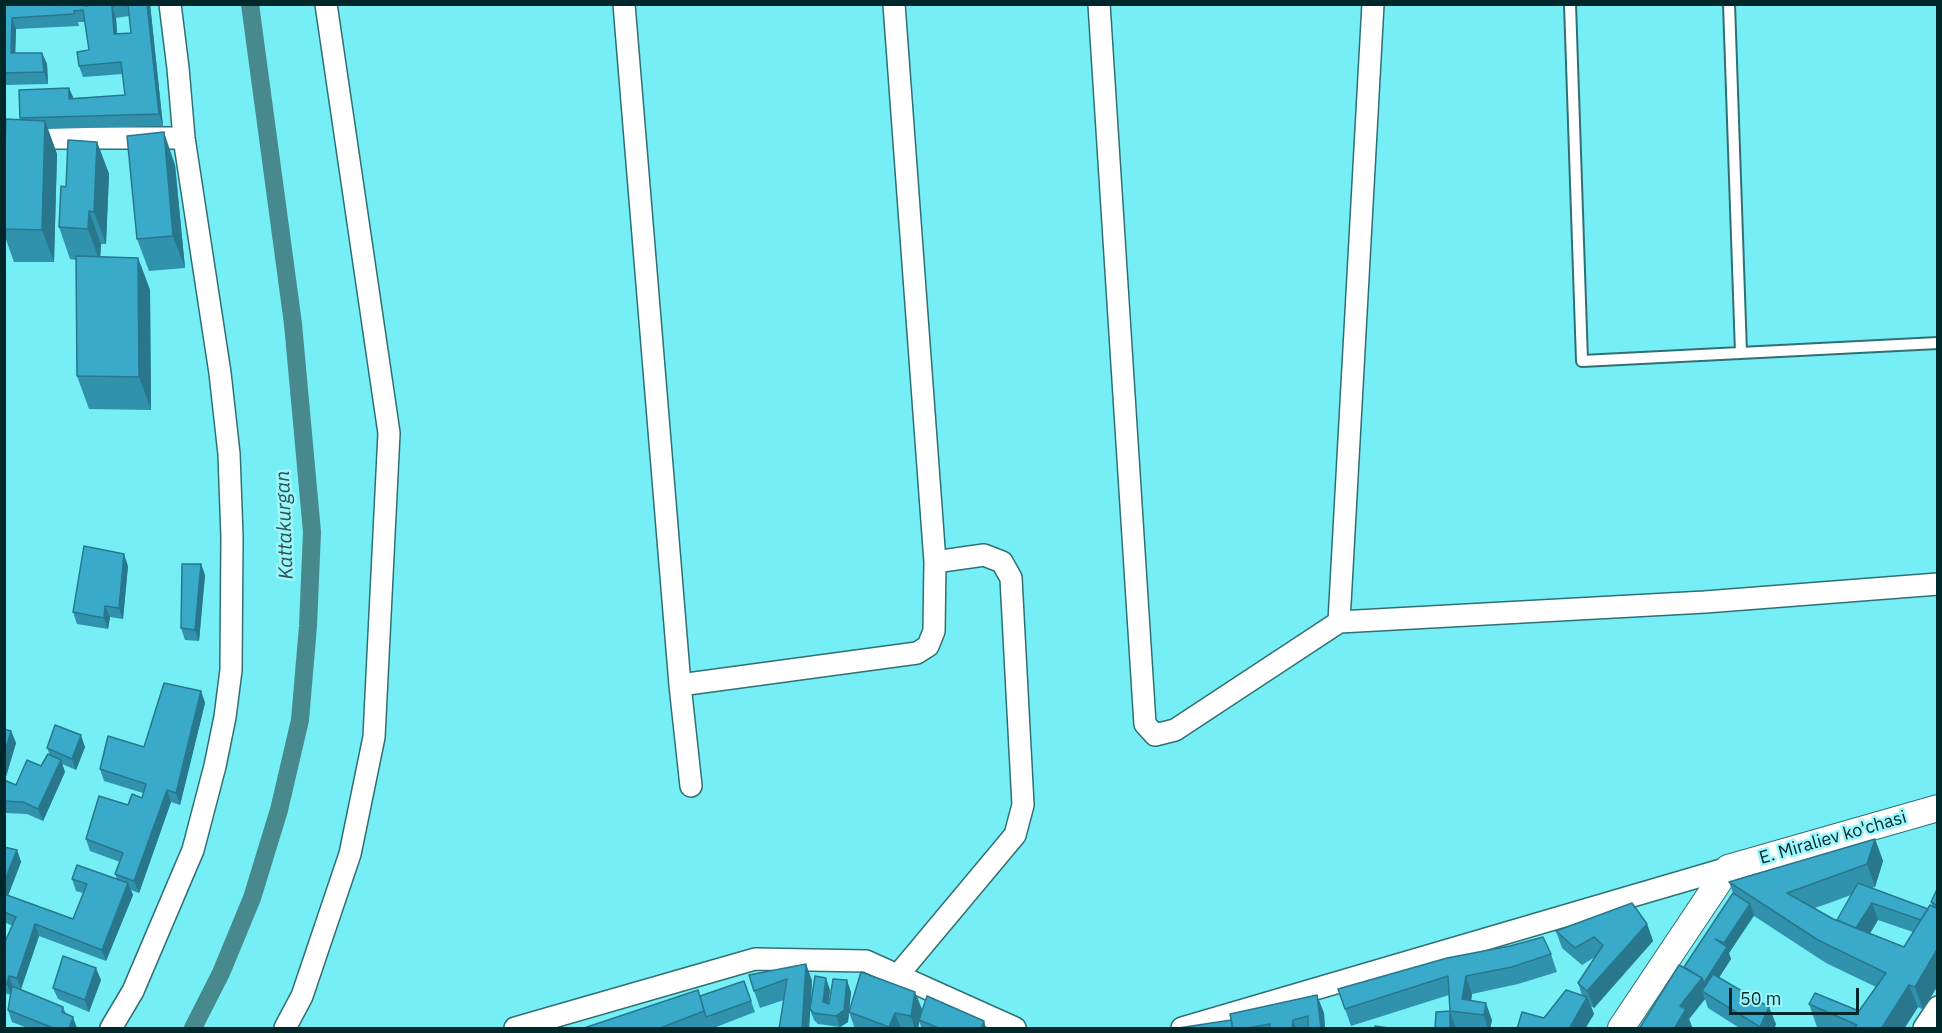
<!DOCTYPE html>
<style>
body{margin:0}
#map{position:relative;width:1942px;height:1033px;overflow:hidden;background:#75eef5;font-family:"IBM Plex Sans",sans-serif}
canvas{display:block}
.frame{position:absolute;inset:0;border:6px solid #00282b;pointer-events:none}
.scale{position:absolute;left:1729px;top:988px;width:130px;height:27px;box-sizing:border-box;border:3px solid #00282b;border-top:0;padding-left:8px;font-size:18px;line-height:21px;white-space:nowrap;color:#00282b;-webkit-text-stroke:4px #9cf7fc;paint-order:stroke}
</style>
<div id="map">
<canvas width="1942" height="1033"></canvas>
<div class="frame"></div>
<div class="scale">50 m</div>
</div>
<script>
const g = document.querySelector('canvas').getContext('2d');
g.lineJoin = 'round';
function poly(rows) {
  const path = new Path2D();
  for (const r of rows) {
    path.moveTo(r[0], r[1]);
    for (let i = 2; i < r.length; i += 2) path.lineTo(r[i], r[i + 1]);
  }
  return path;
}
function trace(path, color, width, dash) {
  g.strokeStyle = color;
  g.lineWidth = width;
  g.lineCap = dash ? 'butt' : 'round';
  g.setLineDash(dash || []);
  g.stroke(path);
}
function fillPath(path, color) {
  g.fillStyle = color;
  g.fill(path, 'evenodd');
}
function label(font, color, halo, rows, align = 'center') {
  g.font = font + ' "IBM Plex Sans",sans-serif';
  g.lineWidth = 5;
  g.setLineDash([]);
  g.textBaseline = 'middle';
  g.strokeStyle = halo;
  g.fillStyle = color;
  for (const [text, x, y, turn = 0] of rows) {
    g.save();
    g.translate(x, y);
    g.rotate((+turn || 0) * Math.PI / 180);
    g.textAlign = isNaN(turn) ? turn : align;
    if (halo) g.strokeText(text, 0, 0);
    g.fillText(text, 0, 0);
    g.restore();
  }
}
trace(poly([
 [193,1028,221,973,252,898,279,810,300,720,308,626,312,532,293,324,250,4]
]), '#47898d', 18);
const service = poly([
 [1570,4,1582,361,1938,343],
 [1729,4,1741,353]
]);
const minor = poly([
 [624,4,680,685,691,786],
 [1099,4,1145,724,1155,735,1175,730,1339,622,1705,602,1938,584],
 [4,138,184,138],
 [1339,622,1373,4],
 [680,685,917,653,928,646,934,631,935,562,894,4],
 [898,975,1015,835,1023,805,1011,578,1002,562,984,555,935,562],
 [111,1028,133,991,193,850,215,766,225,717,231,670,232,537,229,454,220,373,184,138,178,68,170,4],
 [285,1028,302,996,350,854,374,737,389,433,326,4],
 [515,1028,755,959,866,961,1015,1028],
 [1182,1028,1728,868],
 [1924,1028,1938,1007]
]);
const tertiary = poly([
 [1621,1028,1728,868,1938,808]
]);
trace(service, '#307074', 14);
trace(minor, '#307074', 24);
trace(tertiary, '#307074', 28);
trace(service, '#fff', 10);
trace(minor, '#fff', 21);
trace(tertiary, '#fff', 26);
fillPath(poly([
 [4,4,88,6,97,4,150,4,163,126,48,129,57,154,54,262,14,262,4,234,4,172,21,120,20,118,73,98,125,95,123,74,83,77,79,66,89,50,85,22,78,22,79,26,16,29,15,53,42,53,47,64,48,84,4,85],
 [129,16,131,33,117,34,116,18],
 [97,142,109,174,106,244,101,244,100,257,138,258,150,290,151,410,89,409,77,376,76,260,70,259,59,227,66,187],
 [175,165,185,268,149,271,137,239],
 [201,564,205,575,199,641,185,640,181,628],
 [128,566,123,619,110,617,108,629,77,624,73,612],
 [201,691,205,703,180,805,171,802,139,893,131,890,133,895,106,961,39,936,21,989,18,989,63,1007,66,1014,77,1029,30,1029,12,1022,8,1010,11,995,4,993,4,944,13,926,4,922,4,847,17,850,21,862,8,895,73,919,83,893,76,891,72,879,117,879,115,874,120,862,90,851,86,839,128,805,142,798,143,793,104,781,100,769,144,747],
 [4,729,11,731,16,743,5,780,16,785,41,766,50,755,47,748,85,747,76,770,62,764,65,772,43,821,27,814,5,813,6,815,4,821],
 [1875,839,1883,861,1875,887,1872,888,1928,909,1932,906,1931,902,1938,887,1938,985,1923,1010,1918,1007,1904,1029,1822,1029,1817,1027,1809,1004,1859,1011,1876,987,1826,963,1754,916,1729,953,1731,959,1719,977,1776,1024,1774,1029,1741,1029,1708,1008,1705,999,1689,1019,1692,1027,1691,1029,1639,1029,1684,967,1733,893,1729,882],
 [1851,895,1837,921,1815,908,1832,902],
 [1878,920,1913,932,1904,947,1870,933],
 [1647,924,1653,941,1594,1008,1591,1006,1594,1014,1585,1029,1517,1029,1544,1018,1582,995,1578,983,1595,957,1582,965,1562,948,1556,931],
 [1551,954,1557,972,1518,984,1472,994,1471,1001,1492,1020,1490,1029,1435,1029,1450,1011,1449,995,1351,1026,1338,989],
 [806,964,812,981,811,1001,830,990,828,1004,829,1004,851,992,848,1022,840,1027,818,1024,814,1020,810,1010,809,1029,779,1029,784,1000,760,1008,754,991],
 [101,980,89,1012,58,999,53,988],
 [744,981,755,1012,711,1029,581,1029,700,996],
 [922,1009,920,1016,984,1021,986,1029,922,1029,919,1021,918,1029,855,1029,849,1012],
 [1324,1013,1325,1029,1172,1029]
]), '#3192ae');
fillPath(poly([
 [147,4,150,4,163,126,159,114],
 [112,6,116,18,118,46,114,34],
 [12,18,16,29,15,65,11,53],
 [42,53,47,64,48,84,44,72],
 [69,88,74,99,69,99],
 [45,121,57,154,54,262,42,230],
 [164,132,175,165,185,268,173,236],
 [97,142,109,174,106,244,94,212],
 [89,211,101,244,100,262,88,229],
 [138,258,150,290,151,410,139,377],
 [124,554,128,566,123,619,119,608],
 [201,564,205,575,199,641,195,630],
 [105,606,110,617,108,629,104,618],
 [201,691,205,703,180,805,176,793],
 [11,731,16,743,4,783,4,756],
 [81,735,85,747,76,770,72,759],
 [61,760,65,772,43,821,38,809],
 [167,790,171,802,139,893,134,881],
 [1875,839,1883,861,1875,887,1867,864],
 [17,850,21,862,8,896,4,888,4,882],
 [128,883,133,895,106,961,102,950],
 [1872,903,1878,920,1863,945,1856,928],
 [1750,904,1754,915,1729,953,1731,959,1708,995,1702,991,1705,999,1689,1019,1692,1027,1691,1029,1674,1029,1680,1006,1726,949,1724,943],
 [35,924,39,936,21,989,17,978],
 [1647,924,1653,941,1594,1008,1587,991],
 [1938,948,1938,985,1923,1010,1915,987],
 [806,964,812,981,809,1029,802,1029],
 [96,968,101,980,89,1012,85,1000],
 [9,976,13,988,11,995,7,984],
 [1466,976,1472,994,1469,1013,1462,999],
 [826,978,830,990,827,1014,823,1002],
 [847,980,851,992,848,1022,840,1027,836,1016],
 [1909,985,1918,1007,1904,1029,1881,1029],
 [915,992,922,1009,918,1029,915,1029,911,1016],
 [1317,995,1324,1013,1325,1029,1321,1029],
 [1587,997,1594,1014,1585,1029,1569,1029],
 [1486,1003,1492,1020,1490,1029,1488,1029,1484,1015],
 [1769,1007,1776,1024,1774,1029,1760,1029,1760,1027],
 [1450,1011,1456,1029,1450,1029],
 [895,1013,901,1029,890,1029,889,1027],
 [73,1017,77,1028,69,1029],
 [1293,1020,1296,1029,1292,1029],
 [984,1021,986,1029,981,1029]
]), '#28778d');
const building = poly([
 [15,4,85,4,85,6,97,4,124,4,112,6,114,34,131,33,128,4,147,4,159,114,20,118,19,90,69,88,69,99,125,95,121,62,79,66,77,52,89,50,83,10,74,11,74,14,12,18,11,53,42,53,44,72,4,73,4,5,15,4],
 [6,119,45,121,42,230,4,229,4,172,6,119],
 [164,132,173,236,137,239,127,136,164,132],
 [68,140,97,142,94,212,89,211,88,229,59,227,61,186,66,187,68,140],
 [76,256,138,258,139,377,77,376,76,256],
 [84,546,124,554,119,608,105,606,104,618,73,612,84,546],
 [182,564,201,564,195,630,181,628,182,564],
 [164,683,201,691,176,793,167,790,134,881,115,874,123,853,86,839,99,796,128,805,132,794,142,798,146,784,100,769,108,736,144,747,164,683],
 [55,725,81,735,72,759,47,748,55,725],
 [4,729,11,731,4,756,4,729],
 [48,754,61,760,38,809,23,802,4,801,4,780,16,785,27,760,41,766,48,754],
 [1875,839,1867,864,1787,893,1833,919,1904,947,1930,905,1938,909,1938,948,1915,987,1909,985,1881,1029,1854,1029,1857,1025,1809,1004,1815,993,1859,1011,1886,973,1818,940,1729,882,1875,839],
 [4,847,17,850,4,882,4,847],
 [77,865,128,883,102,950,35,924,17,978,9,976,7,984,4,983,4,944,16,917,4,912,4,894,73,919,87,884,72,879,77,865],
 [1858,883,1928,909,1921,920,1872,903,1856,928,1837,920,1858,883],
 [1938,887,1938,906,1931,902,1938,887],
 [1733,893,1750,904,1724,943,1715,939,1727,947,1704,983,1702,978,1684,967,1733,893],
 [1632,903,1647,924,1587,991,1578,983,1603,945,1594,937,1575,948,1556,931,1632,903],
 [1543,937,1551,954,1512,967,1466,976,1462,999,1486,1003,1484,1015,1450,1011,1450,1029,1435,1029,1436,1012,1450,1011,1448,976,1345,1009,1338,989,1447,958,1510,946,1543,937],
 [63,956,96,968,85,1000,53,988,63,956],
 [806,964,802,1029,779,1029,787,979,754,991,749,975,806,964],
 [1679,965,1702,978,1680,1006,1686,1009,1674,1029,1639,1029,1679,965],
 [861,972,915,992,911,1016,895,1013,889,1027,849,1012,861,972],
 [1713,974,1769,1007,1760,1027,1702,991,1713,974],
 [815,976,826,978,823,1002,829,1004,833,979,847,980,844,1010,836,1016,814,1013,810,1009,815,976],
 [744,981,751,1001,706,1017,700,996,744,981],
 [12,986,63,1007,62,1012,73,1017,69,1029,56,1029,8,1010,12,986],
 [698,990,704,1011,658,1029,581,1029,698,990],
 [1566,990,1587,997,1569,1029,1517,1029,1522,1012,1544,1018,1566,990],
 [1317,995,1321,1029,1308,1029,1308,1016,1293,1020,1292,1029,1269,1029,1270,1024,1241,1029,1233,1029,1230,1014,1317,995],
 [927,996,984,1021,981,1029,941,1029,919,1020,927,996],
 [1231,1020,1233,1029,1172,1029,1231,1020],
 [1375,1026,1395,1029,1375,1029,1375,1026]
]);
fillPath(building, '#39aaca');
trace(building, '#28778d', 1.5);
label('18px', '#00282b', '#9cf7fc', [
 ["E. Miraliev ko'chasi",1833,838,-16]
]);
label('italic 20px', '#2c4f50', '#9cf7fc', [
 ["Kattakurgan",285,525,-92]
]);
</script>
